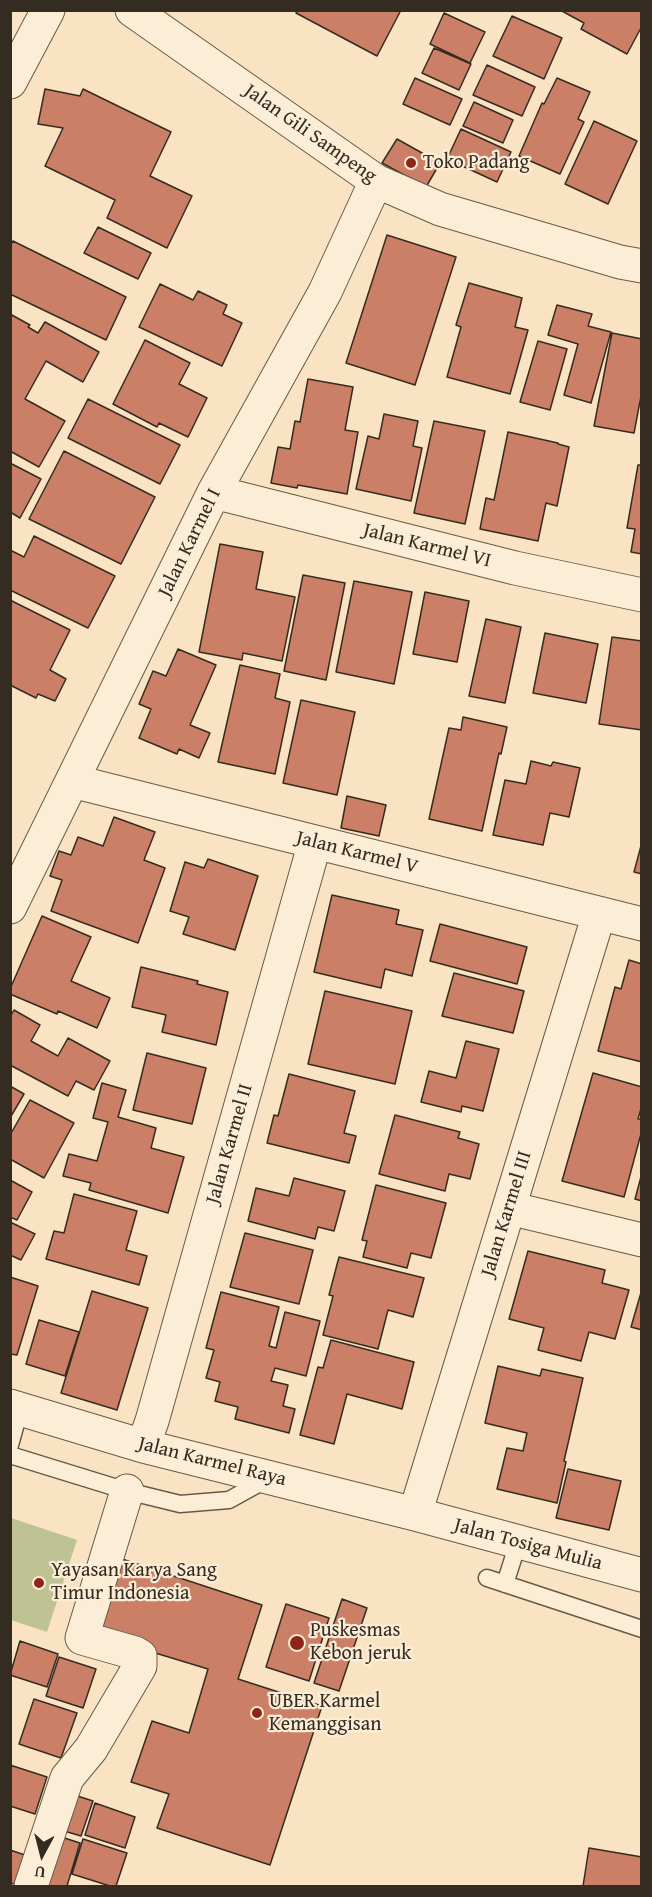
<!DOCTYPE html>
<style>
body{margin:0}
#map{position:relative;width:652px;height:1897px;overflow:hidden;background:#fae3c2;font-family:"Gentium Book Plus",serif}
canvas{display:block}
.frame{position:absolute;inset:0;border:12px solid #352c21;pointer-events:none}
.north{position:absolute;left:12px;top:1825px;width:60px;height:60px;-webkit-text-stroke:4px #fcedd7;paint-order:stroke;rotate:187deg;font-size:16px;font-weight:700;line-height:24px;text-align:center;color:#352c21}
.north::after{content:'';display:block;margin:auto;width:21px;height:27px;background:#352c21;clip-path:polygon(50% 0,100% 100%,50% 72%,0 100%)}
</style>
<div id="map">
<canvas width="652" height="1897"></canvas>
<div class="frame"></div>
<div class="north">U</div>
</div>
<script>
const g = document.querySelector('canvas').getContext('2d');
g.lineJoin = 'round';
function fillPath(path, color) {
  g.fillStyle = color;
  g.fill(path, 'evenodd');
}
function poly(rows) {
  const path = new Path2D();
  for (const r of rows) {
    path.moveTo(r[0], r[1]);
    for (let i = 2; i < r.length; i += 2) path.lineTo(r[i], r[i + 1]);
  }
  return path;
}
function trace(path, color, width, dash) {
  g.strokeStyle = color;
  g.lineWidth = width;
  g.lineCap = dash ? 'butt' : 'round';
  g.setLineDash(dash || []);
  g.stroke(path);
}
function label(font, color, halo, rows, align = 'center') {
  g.font = font + ' "Gentium Book Plus",serif';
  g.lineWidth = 4.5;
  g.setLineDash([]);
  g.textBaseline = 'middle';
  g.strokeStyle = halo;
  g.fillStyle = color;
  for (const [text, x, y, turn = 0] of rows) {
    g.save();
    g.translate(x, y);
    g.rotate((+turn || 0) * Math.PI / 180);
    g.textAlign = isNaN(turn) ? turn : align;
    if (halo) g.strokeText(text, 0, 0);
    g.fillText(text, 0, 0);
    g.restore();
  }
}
fillPath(poly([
 [11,1518,77,1540,47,1632,11,1620]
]), '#bfc393');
const building = poly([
 [298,10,401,10,377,56,296,13,298,10],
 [560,10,642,10,642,26,627,54,581,29,584,23,560,10],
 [444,13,485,32,470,63,430,44,444,13],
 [512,16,562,38,544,79,493,56,512,16],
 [434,48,471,64,459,90,422,73,434,48],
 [487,65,535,87,522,116,473,95,487,65],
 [415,78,462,99,450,125,403,104,415,78],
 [557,78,590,92,578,119,584,122,560,174,519,156,542,103,544,104,557,78],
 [45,89,80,96,83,89,171,132,150,176,192,196,167,248,107,218,115,200,45,166,63,128,38,124,45,89],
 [474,102,513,120,503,143,463,126,474,102],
 [594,121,637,141,608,204,565,184,594,121],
 [461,129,511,152,497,182,447,159,461,129],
 [397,139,440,163,426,187,382,163,397,139],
 [98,227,151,253,138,279,84,253,98,227],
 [387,235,456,257,415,385,346,363,387,235],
 [13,241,126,297,106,340,10,294,10,246,13,241],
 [469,283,522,298,515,327,528,330,510,394,447,377,461,327,456,325,469,283],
 [160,284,193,300,198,291,227,305,223,314,242,323,222,366,139,327,160,284],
 [557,305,592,314,588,326,611,332,591,403,564,395,578,344,548,335,557,305],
 [10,314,30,325,28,327,38,333,45,322,99,352,83,382,46,361,25,399,65,421,39,467,10,451,10,314],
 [612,333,642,339,642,391,634,433,594,426,612,333],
 [145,340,190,363,179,384,207,398,188,437,159,423,157,427,113,404,145,340],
 [538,341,567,349,550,410,520,402,538,341],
 [308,379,353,387,345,430,358,432,347,494,298,485,297,488,271,483,278,447,290,449,295,421,300,422,308,379],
 [88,399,180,445,160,484,68,438,88,399],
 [384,414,418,421,413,446,422,448,411,501,356,489,368,436,379,439,384,414],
 [434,421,485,431,465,524,414,513,434,421],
 [508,432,558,443,558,444,569,447,557,506,546,503,538,541,480,529,486,498,494,500,508,432],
 [64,451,155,497,121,564,29,519,64,451],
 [10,463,41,479,20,518,10,512,10,463],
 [638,465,642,465,642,554,631,552,635,529,627,528,638,465],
 [34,536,115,576,88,628,10,590,10,550,24,557,34,536],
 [220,544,263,552,256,589,295,597,282,661,243,653,242,660,199,652,220,544],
 [303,575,345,583,326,680,284,671,303,575],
 [354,581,412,592,394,684,336,672,354,581],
 [425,592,469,601,457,662,413,654,425,592],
 [10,600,70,630,50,670,66,679,55,701,38,694,36,698,10,685,10,600],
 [486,619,521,627,505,703,469,696,486,619],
 [545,633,598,644,586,703,533,693,545,633],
 [612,637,642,641,642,730,599,724,612,637],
 [178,649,216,665,190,725,210,733,199,758,179,749,177,754,139,738,151,709,139,704,153,671,166,676,178,649],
 [240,665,280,674,275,698,290,702,275,774,218,762,240,665],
 [301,700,355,712,337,795,283,783,301,700],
 [463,717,507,727,501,754,499,753,482,831,429,819,449,728,461,730,463,717],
 [531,761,551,766,553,762,580,768,569,817,550,813,543,845,493,835,505,780,526,784,531,761],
 [347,796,386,805,379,836,341,828,347,796],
 [114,817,155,832,144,860,165,868,138,943,51,911,62,880,50,876,59,851,71,855,78,837,103,846,114,817],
 [642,842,642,874,634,872,642,842],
 [208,859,258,876,235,950,183,934,189,917,170,911,185,862,204,868,208,859],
 [332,895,399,910,396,924,423,930,412,976,385,969,381,988,314,972,332,895],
 [42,916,91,937,71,981,110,998,97,1028,58,1011,57,1014,10,994,10,989,42,916],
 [440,924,527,947,517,984,430,961,440,924],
 [629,960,642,964,642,1062,598,1051,615,987,621,989,629,960],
 [141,967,198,981,197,984,228,992,216,1045,162,1032,166,1015,132,1007,141,967],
 [454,973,524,991,513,1033,442,1016,454,973],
 [325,991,412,1011,395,1084,308,1064,325,991],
 [14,1010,40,1025,31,1041,58,1056,68,1038,110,1061,94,1090,76,1081,68,1096,10,1065,10,1017,14,1010],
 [466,1041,499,1049,483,1111,462,1106,461,1112,421,1102,429,1071,456,1078,466,1041],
 [147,1053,206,1068,192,1124,133,1110,147,1053],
 [593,1073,642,1087,642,1105,638,1119,642,1119,642,1130,624,1197,562,1181,593,1073],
 [289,1074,355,1091,344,1133,356,1136,349,1163,267,1143,274,1115,278,1116,289,1074],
 [102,1083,126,1090,118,1117,156,1128,151,1148,184,1157,168,1213,89,1190,91,1183,63,1176,69,1154,97,1161,108,1122,93,1118,102,1083],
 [10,1086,24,1094,10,1118,10,1086],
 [30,1100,74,1123,44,1178,10,1159,10,1135,30,1100],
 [395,1115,460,1132,458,1138,479,1144,470,1179,449,1174,445,1191,379,1174,395,1115],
 [642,1173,642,1201,635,1199,642,1173],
 [294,1178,345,1191,334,1231,318,1227,315,1239,248,1221,256,1188,289,1196,294,1178],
 [10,1180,32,1192,17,1220,10,1217,10,1180],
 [376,1185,446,1203,431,1258,411,1253,407,1268,363,1257,367,1241,362,1240,376,1185],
 [74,1194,137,1211,126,1250,147,1256,139,1285,46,1259,54,1231,64,1233,74,1194],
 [10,1222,35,1234,21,1260,10,1255,10,1222],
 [245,1233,313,1250,299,1304,230,1287,245,1233],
 [528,1251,605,1270,602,1283,629,1290,615,1339,589,1332,581,1361,538,1350,544,1328,509,1319,528,1251],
 [339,1257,424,1278,413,1317,388,1310,378,1349,323,1335,333,1296,329,1295,339,1257],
 [10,1277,38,1286,17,1355,10,1354,10,1277],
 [642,1289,642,1330,631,1327,642,1289],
 [92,1291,148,1308,117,1410,61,1393,92,1291],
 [221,1292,279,1307,269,1346,276,1348,285,1312,320,1321,306,1376,275,1368,271,1381,288,1385,283,1406,295,1409,289,1433,235,1419,238,1407,215,1401,220,1382,206,1378,214,1350,206,1348,221,1292],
 [39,1320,79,1332,65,1376,26,1364,39,1320],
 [331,1340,414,1362,402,1409,347,1394,334,1444,300,1435,318,1367,323,1368,331,1340],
 [498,1366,540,1376,542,1369,583,1378,564,1461,566,1462,557,1503,497,1489,507,1448,523,1451,527,1433,485,1423,498,1366],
 [568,1469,621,1481,609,1530,556,1518,568,1469],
 [113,1556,262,1605,238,1679,322,1706,270,1865,157,1828,169,1794,131,1782,152,1721,189,1733,208,1669,96,1635,113,1556],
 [342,1599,367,1608,339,1691,314,1683,342,1599],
 [286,1604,329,1618,309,1681,266,1667,286,1604],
 [20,1641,58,1654,47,1687,10,1675,20,1641],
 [59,1657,96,1669,83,1708,46,1696,59,1657],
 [34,1699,77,1713,61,1758,19,1744,34,1699],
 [10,1765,47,1777,35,1814,10,1806,10,1765],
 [65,1792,93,1801,81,1836,54,1828,65,1792],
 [95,1803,135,1817,125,1848,85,1835,95,1803],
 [52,1834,80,1843,67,1886,35,1886,52,1834],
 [83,1839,127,1853,116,1886,110,1886,72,1874,83,1839],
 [589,1848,642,1857,642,1886,583,1886,589,1848],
 [10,1850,25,1855,15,1884,10,1883,10,1850]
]);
fillPath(building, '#cb7f67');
trace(building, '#352c21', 1.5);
const lane = poly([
 [10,1445,20,1409],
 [10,1455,127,1491,180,1504,229,1500,267,1479],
 [487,1578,642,1629],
 [505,1584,518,1543]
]);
const street = poly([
 [132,10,376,181,440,209,620,262,642,266],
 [10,82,48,10],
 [214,492,515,568,642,595],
 [72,781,642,924],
 [10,907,214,492,325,292,376,181],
 [509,1208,642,1240],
 [10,1406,143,1446,415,1514,642,1575],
 [143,1446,152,1421,315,842],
 [415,1514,599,914],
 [31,1886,67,1778,91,1749,140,1666,140,1656,135,1653,82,1638,127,1491]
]);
trace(lane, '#665a49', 19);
trace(street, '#665a49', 35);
trace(lane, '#fcedd7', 16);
trace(street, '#fcedd7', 33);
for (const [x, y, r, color] of [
 [411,163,6,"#8f2418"],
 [39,1583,6,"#8f2418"],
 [297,1643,8,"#8f2418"],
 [257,1713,6,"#8f2418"]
]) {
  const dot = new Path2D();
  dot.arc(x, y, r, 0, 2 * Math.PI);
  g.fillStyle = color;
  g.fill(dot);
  trace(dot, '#fcedd7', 2);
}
label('20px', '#352c21', '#fcedd7', [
 ["Jalan Gili Sampeng",310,134,35],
 ["Jalan Karmel I",190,543,-64],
 ["Jalan Karmel VI",427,546,14],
 ["Jalan Karmel V",357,853,14],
 ["Jalan Karmel II",230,1144,-74],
 ["Jalan Karmel III",507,1214,-73],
 ["Jalan Karmel Raya",212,1462,14],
 ["Jalan Tosiga Mulia",528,1545,15]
]);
label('20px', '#352c21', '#fcedd7', [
 ["Toko Padang",423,163],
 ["Yayasan Karya Sang",51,1571],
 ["Timur Indonesia",51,1594],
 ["Puskesmas",310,1631],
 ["Kebon jeruk",310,1654],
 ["UBER Karmel",269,1702],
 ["Kemanggisan",269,1725]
], 'left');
</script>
